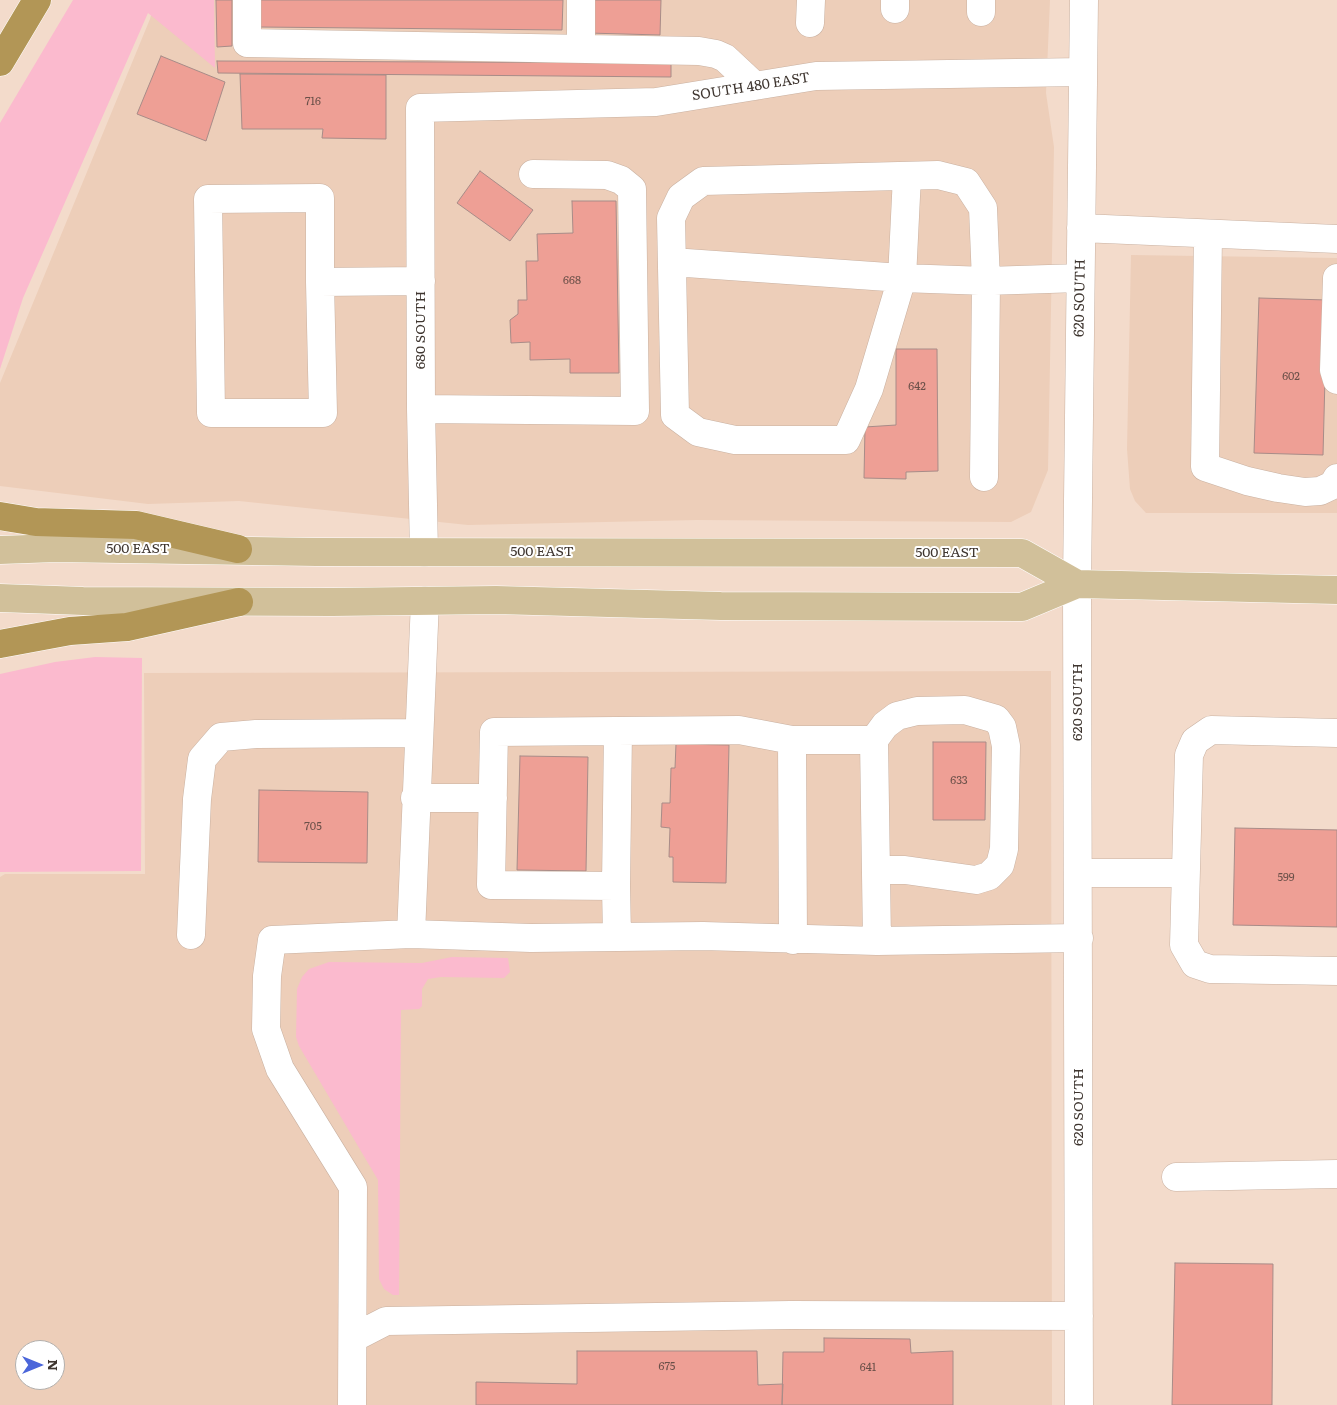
<!DOCTYPE html>
<style>
body{margin:0}
#map{position:relative;width:1337px;height:1405px;overflow:hidden;background:#f3dbcb;font-family:Literata,serif}
canvas{display:block}
.north{position:absolute;left:15px;top:1340px;width:50px;height:50px;box-sizing:border-box;background:#fff;border:1px solid #b2afac;border-radius:50%;rotate:90deg;font-size:14px;font-weight:700;line-height:20px;text-align:center;color:#3f3630}
.north::after{content:'';display:block;margin:auto;width:18px;height:22px;background:#4b66da;clip-path:polygon(50% 0,100% 100%,50% 72%,0 100%)}
</style>
<div id="map">
<canvas width="1337" height="1405"></canvas>
<div class="north">N</div>
</div>
<script>
const g = document.querySelector('canvas').getContext('2d');
g.lineJoin = 'round';
function fillPath(path, color) {
  g.fillStyle = color;
  g.fill(path, 'evenodd');
}
function poly(rows) {
  const path = new Path2D();
  for (const r of rows) {
    path.moveTo(r[0], r[1]);
    for (let i = 2; i < r.length; i += 2) path.lineTo(r[i], r[i + 1]);
  }
  return path;
}
function trace(path, color, width, dash) {
  g.strokeStyle = color;
  g.lineWidth = width;
  g.lineCap = dash ? 'butt' : 'round';
  g.setLineDash(dash || []);
  g.stroke(path);
}
function label(font, color, halo, rows, align = 'center') {
  g.font = font + ' Literata,serif';
  g.lineWidth = 4;
  g.setLineDash([]);
  g.textBaseline = 'middle';
  g.strokeStyle = halo;
  g.fillStyle = color;
  for (const [text, x, y, turn = 0] of rows) {
    g.save();
    g.translate(x, y);
    g.rotate((+turn || 0) * Math.PI / 180);
    g.textAlign = isNaN(turn) ? turn : align;
    if (halo) g.strokeText(text, 0, 0);
    g.fillText(text, 0, 0);
    g.restore();
  }
}
fillPath(poly([
 [155,0,1050,0,1046,93,1054,147,1048,470,1031,512,1011,522,697,520,468,525,239,501,148,504,0,486,0,383,150,19],
 [1131,255,1337,258,1337,513,1146,513,1135,501,1130,489,1127,449],
 [1051,671,1052,1405,0,1405,0,877,5,874,145,874,144,673],
 [25,1350,55,1350,55,1380,25,1380]
]), '#edceb9');
fillPath(poly([
 [73,0,214,0,215,68,148,13,23,298,0,369,0,123],
 [95,657,142,658,141,871,0,872,0,674,55,662],
 [452,957,508,958,510,972,504,978,441,977,428,979,422,989,422,1006,419,1009,401,1010,399,1295,393,1295,384,1289,379,1279,378,1180,299,1046,296,1037,297,989,302,977,309,969,329,962,422,963]
]), '#fbbace');
const building = poly([
 [216,0,232,0,232,46,217,47,216,0],
 [260,0,563,0,562,30,260,27,260,0],
 [589,0,661,0,660,35,588,33,589,0],
 [161,56,225,82,206,141,137,114,161,56],
 [217,61,671,63,671,77,218,73,217,61],
 [240,74,386,75,386,139,322,138,323,129,242,129,240,74],
 [480,171,533,210,510,241,457,203,480,171],
 [572,201,616,201,619,373,570,373,570,359,530,360,530,342,511,343,510,320,518,314,518,300,527,300,526,261,538,261,537,234,573,233,572,201],
 [1259,298,1327,300,1323,455,1254,453,1259,298],
 [896,349,937,349,938,471,906,472,906,479,864,478,865,427,896,425,896,349],
 [933,742,986,742,985,820,933,820,933,742],
 [676,744,729,745,726,883,673,882,673,857,669,857,670,828,661,827,662,803,670,803,671,768,675,768,676,744],
 [520,756,588,757,586,871,517,870,520,756],
 [259,790,368,792,367,863,258,862,259,790],
 [1235,828,1337,830,1337,927,1233,925,1235,828],
 [1175,1263,1273,1264,1272,1405,1172,1405,1175,1263],
 [824,1338,910,1339,911,1353,953,1351,953,1405,782,1405,783,1352,824,1352,824,1338],
 [577,1351,757,1351,758,1385,783,1384,782,1405,476,1405,476,1382,577,1384,577,1351]
]);
fillPath(building, '#ee9f95');
trace(building, '#a88c88', 1);
const minor = poly([
 [247,0,247,43,699,51,716,54,725,58,755,86],
 [895,9,895,0],
 [981,12,981,0],
 [810,23,811,0],
 [581,49,581,0],
 [938,175,966,182,983,208,986,281,902,278,869,389,846,440,735,440,698,432,675,415,671,218,681,197,703,181,938,175],
 [1081,228,1337,239],
 [1208,235,1205,467,1247,481,1278,488,1305,492,1320,491,1333,485,1337,478],
 [672,262,902,278,907,176],
 [1337,278,1334,370,1337,380],
 [320,282,320,198,208,199,211,413,323,413,320,282,421,281],
 [421,409,635,411,632,189,621,180,607,175,533,174],
 [984,477,986,281,1080,278],
 [424,552,421,409,420,108,656,102,816,76,1082,72],
 [1337,733,1211,730,1195,741,1189,755,1184,945,1195,964,1210,969,1337,971],
 [792,740,793,940],
 [874,740,885,725,897,716,917,711,965,710,996,719,1002,727,1006,746,1004,849,1000,865,989,876,976,880,905,870,876,870],
 [415,798,493,798],
 [1079,873,1185,873],
 [616,886,618,731],
 [411,934,425,601],
 [191,935,197,799,202,759,221,737,256,734,419,733],
 [617,937,616,886,491,885,494,732,739,730,792,740,874,740,877,941],
 [1176,1177,1337,1174],
 [353,1338,386,1321,791,1315,1079,1316],
 [352,1405,353,1187,280,1069,266,1029,267,976,272,940,411,934,531,938,703,936,877,941,1079,938],
 [1079,1405,1077,584,1084,0]
]);
const major = poly([
 [0,550,56,548,317,552,1022,553,1077,584],
 [0,598,83,601,332,602,496,600,721,606,1022,607,1077,584,1337,590]
]);
const highway = poly([
 [0,62,37,0],
 [0,516,36,522,136,525,238,549],
 [0,644,70,631,127,627,239,602]
]);
trace(minor, '#c9b1a1', 29);
trace(major, '#fff', 29);
trace(highway, '#fff', 29);
trace(minor, '#fff', 28);
trace(major, '#d1c09a', 28);
trace(highway, '#b29656', 28);
label('11px', '#6b5049', null, [
 ["716",313,102],
 ["668",572,281],
 ["602",1291,377],
 ["642",917,387],
 ["633",959,781],
 ["705",313,827],
 ["599",1286,878],
 ["675",667,1367],
 ["641",868,1368]
]);
label('14px', '#3f3630', '#fff', [
 ["SOUTH 480 EAST",751,87,-9],
 ["620 SOUTH",1080,298,-89],
 ["680 SOUTH",421,330,-90],
 ["500 EAST",138,549],
 ["500 EAST",542,552],
 ["500 EAST",947,553],
 ["620 SOUTH",1078,702,-90],
 ["620 SOUTH",1079,1107,-90]
]);
</script>
